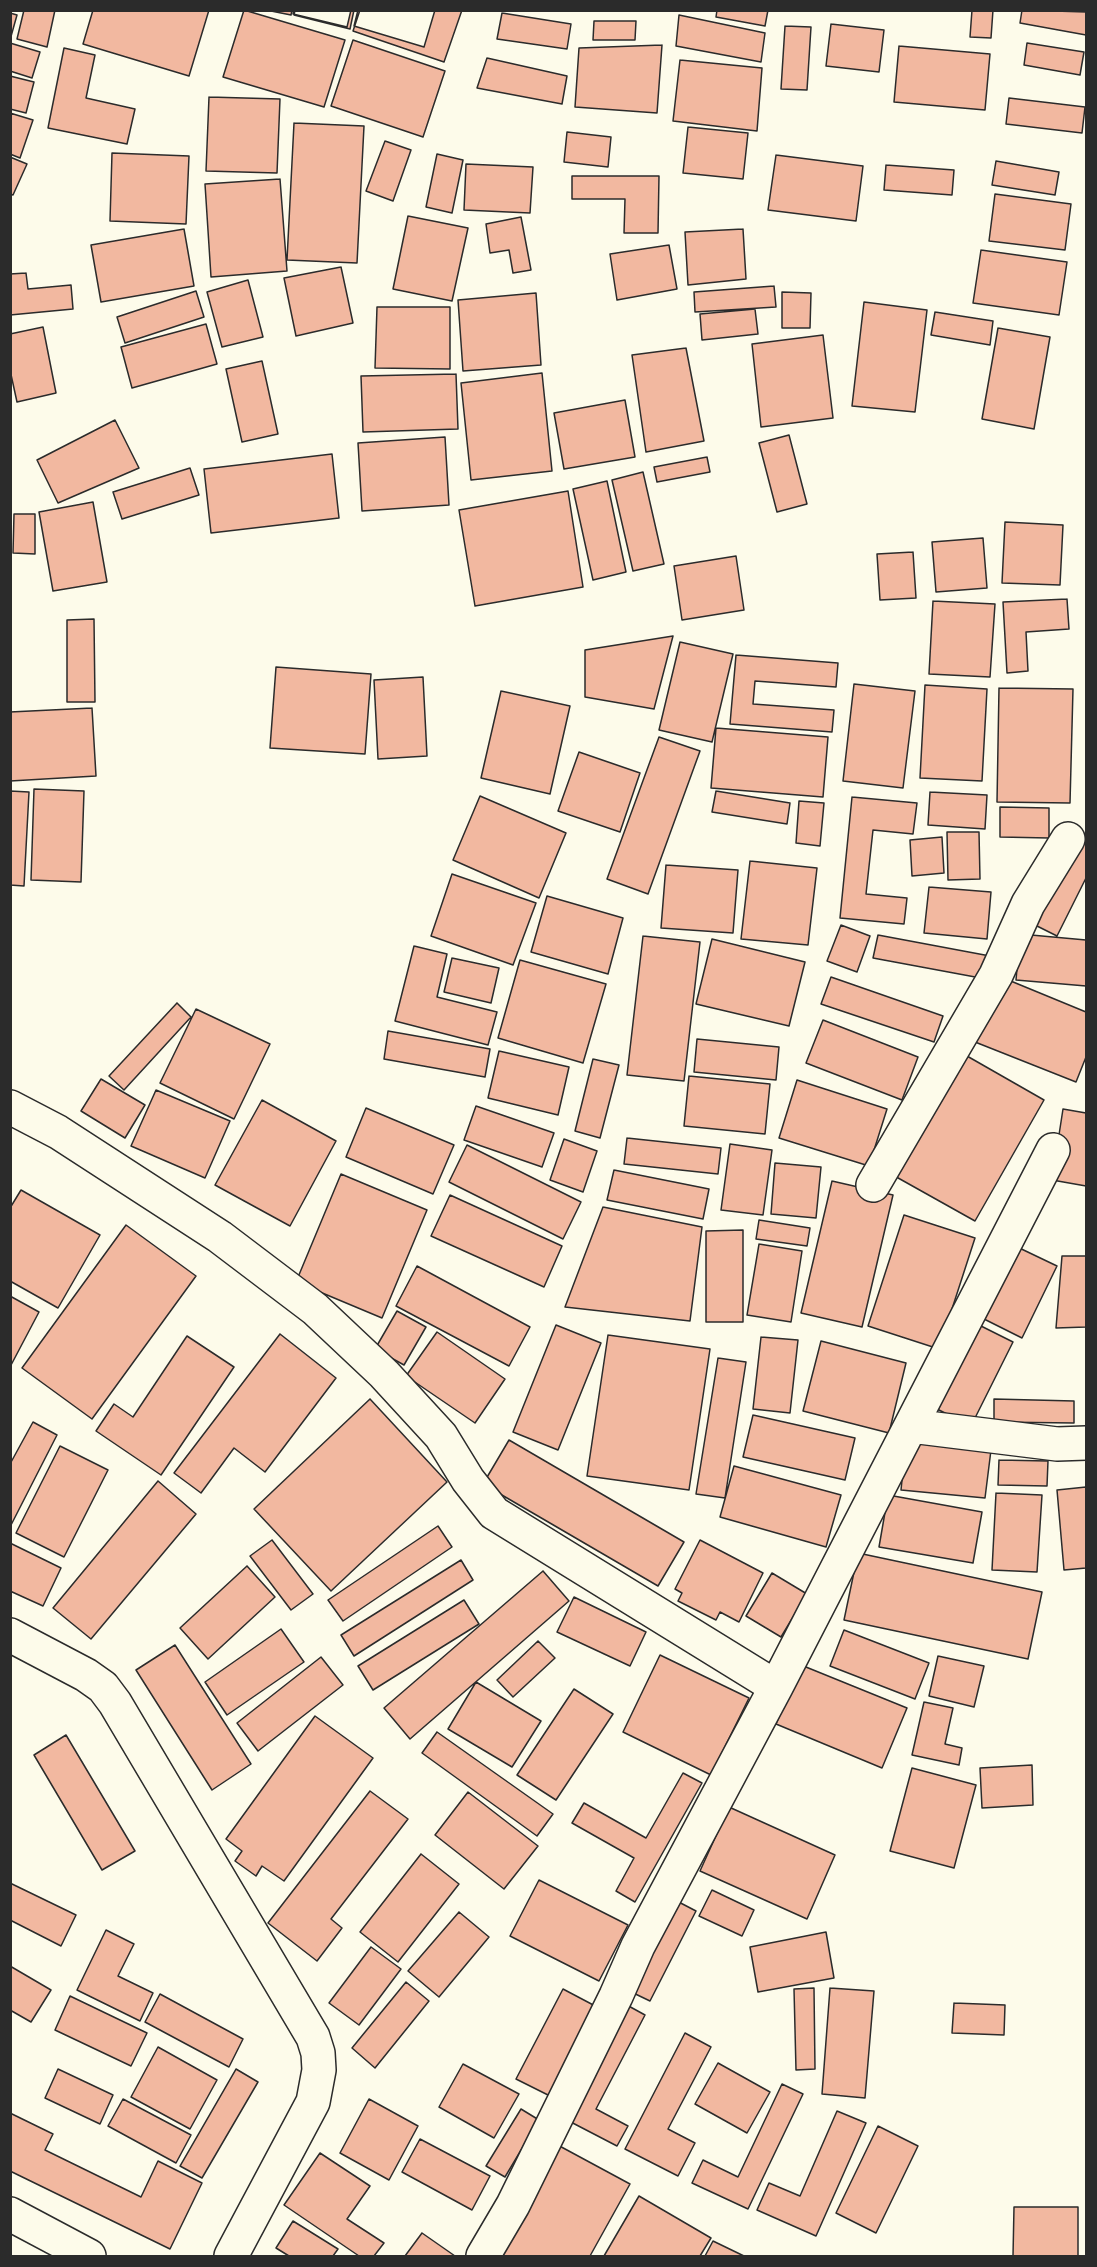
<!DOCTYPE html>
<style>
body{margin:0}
#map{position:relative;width:1097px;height:2267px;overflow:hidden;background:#fdfbea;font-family:"Fira Sans",sans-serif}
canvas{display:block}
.frame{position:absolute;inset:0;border:12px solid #2b2b2b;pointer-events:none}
</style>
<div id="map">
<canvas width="1097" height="2267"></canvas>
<div class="frame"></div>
</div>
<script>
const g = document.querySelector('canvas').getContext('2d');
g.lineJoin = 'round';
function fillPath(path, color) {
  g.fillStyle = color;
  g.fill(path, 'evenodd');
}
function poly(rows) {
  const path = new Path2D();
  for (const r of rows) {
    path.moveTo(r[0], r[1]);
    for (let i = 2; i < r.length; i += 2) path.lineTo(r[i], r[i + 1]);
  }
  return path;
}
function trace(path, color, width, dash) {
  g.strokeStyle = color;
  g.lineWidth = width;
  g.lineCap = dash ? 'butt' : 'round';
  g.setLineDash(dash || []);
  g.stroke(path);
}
const building = poly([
 [24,10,55,10,47,47,17,39,24,10],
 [93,10,209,10,189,76,83,44,93,10],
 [244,10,345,40,324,107,223,77,244,10],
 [266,10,292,10,291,15,266,10],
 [294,10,351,10,347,27,293,14,294,10],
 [295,10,354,10,350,29,294,15,295,10],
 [358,10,435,10,424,47,354,26,358,10],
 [360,10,462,10,444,62,353,31,360,10],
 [717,10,768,10,765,26,716,17,717,10],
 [972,10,993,10,991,38,970,37,972,10],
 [1022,10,1086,12,1086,35,1020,23,1022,10],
 [10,13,17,15,10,40,10,13],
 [502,13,571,24,567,49,497,39,502,13],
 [679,15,765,33,761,62,676,46,679,15],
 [594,21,636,21,635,40,593,40,594,21],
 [831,24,884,30,879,72,826,66,831,24],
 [785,26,811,27,807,90,781,89,785,26],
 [353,40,445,71,423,137,331,106,353,40],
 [10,43,40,52,32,78,10,71,10,43],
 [1027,43,1084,52,1080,75,1024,65,1027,43],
 [662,45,657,113,575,107,579,48,662,45],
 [899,46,990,54,985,110,894,102,899,46],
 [64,48,95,55,86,98,135,109,127,144,48,128,64,48],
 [487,58,567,76,562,104,477,88,487,58],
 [680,60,762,68,757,131,673,121,680,60],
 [10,76,34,82,26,113,10,109,10,76],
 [209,97,280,99,277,173,206,171,209,97],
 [1009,98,1085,107,1082,133,1006,124,1009,98],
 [10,113,33,120,20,158,10,154,10,113],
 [294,123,364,126,357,263,287,260,294,123],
 [688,127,748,133,743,179,683,173,688,127],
 [567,132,611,137,608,167,564,162,567,132],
 [385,141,411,150,393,201,366,191,385,141],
 [112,153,189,156,186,224,110,221,112,153],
 [437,154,463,160,452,213,426,207,437,154],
 [776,155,863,166,856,221,768,210,776,155],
 [10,157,27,164,13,195,10,194,10,157],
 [996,161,1059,172,1055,195,992,185,996,161],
 [466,164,533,167,530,213,464,210,466,164],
 [886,165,954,170,952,195,884,190,886,165],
 [572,176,659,176,658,233,624,233,625,199,572,199,572,176],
 [280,179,287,271,211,277,205,184,280,179],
 [995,194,1071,204,1065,250,989,241,995,194],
 [408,216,468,228,452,301,393,289,408,216],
 [521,217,531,270,513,273,509,250,490,253,486,224,521,217],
 [184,229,194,286,101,302,91,245,184,229],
 [743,229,746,279,688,285,685,232,743,229],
 [669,245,677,289,617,300,610,254,669,245],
 [981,250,1067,262,1059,315,973,303,981,250],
 [341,267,353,323,296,336,284,278,341,267],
 [26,273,28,289,71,285,73,309,10,315,10,274,26,273],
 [248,280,263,337,222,347,207,292,248,280],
 [774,286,776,307,695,312,694,292,774,286],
 [196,291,204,317,125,343,117,317,196,291],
 [782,292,811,293,810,328,782,328,782,292],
 [536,293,541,365,463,371,458,300,536,293],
 [864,302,927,310,915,412,852,406,864,302],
 [377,307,450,307,450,369,375,368,377,307],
 [755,309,758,334,702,340,700,314,755,309],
 [935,312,993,321,990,345,931,335,935,312],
 [206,324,217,364,132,388,121,347,206,324],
 [43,327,56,393,17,402,10,370,10,334,43,327],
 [998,328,1050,337,1034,429,982,419,998,328],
 [823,335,833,418,761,427,752,344,823,335],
 [686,348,704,441,646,452,632,355,686,348],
 [262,361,278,434,242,442,226,369,262,361],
 [542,373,552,471,471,480,461,383,542,373],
 [456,374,458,429,363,432,361,376,456,374],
 [625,400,635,457,564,469,554,413,625,400],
 [115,420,139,468,58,503,37,460,115,420],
 [789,435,807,504,777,512,759,443,789,435],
 [445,437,449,505,362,511,358,443,445,437],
 [332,454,339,518,211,533,204,469,332,454],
 [707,457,710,472,657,482,654,467,707,457],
 [190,468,199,495,122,519,113,492,190,468],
 [643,472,664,564,633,571,612,480,643,472],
 [607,481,626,572,593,580,573,489,607,481],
 [568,491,583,587,475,606,459,510,568,491],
 [93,502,107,582,53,591,39,512,93,502],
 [14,514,35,514,35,554,13,553,14,514],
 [1005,522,1063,525,1060,585,1002,583,1005,522],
 [983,538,987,588,936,592,932,542,983,538],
 [913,552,916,598,880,600,877,554,913,552],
 [736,556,744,610,682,620,674,566,736,556],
 [1067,599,1069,629,1026,632,1028,671,1007,673,1003,602,1067,599],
 [933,601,995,604,990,677,929,674,933,601],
 [94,619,95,702,67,702,67,620,94,619],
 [673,636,654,709,585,697,585,650,673,636],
 [680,642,733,654,712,742,659,730,680,642],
 [736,655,838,663,836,687,755,681,753,704,834,710,832,732,730,724,736,655],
 [276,667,371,674,365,754,270,748,276,667],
 [423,677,427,756,378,759,374,680,423,677],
 [854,684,915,691,903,788,843,781,854,684],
 [925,685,987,689,982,781,920,778,925,685],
 [999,688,1073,689,1070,803,997,802,999,688],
 [501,691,570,706,550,794,481,778,501,691],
 [92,708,96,776,10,781,10,712,92,708],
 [716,728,828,737,823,797,711,788,716,728],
 [659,737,700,751,648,894,607,879,659,737],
 [579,752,640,773,620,832,558,811,579,752],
 [34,789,84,791,81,882,31,880,34,789],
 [10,791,29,792,24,886,10,885,10,791],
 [716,791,790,803,787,824,712,812,716,791],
 [930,792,987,795,985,829,928,825,930,792],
 [480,796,566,833,539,898,453,860,480,796],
 [852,797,917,803,913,834,873,830,866,894,907,898,904,924,840,918,852,797],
 [799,801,824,803,820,846,796,843,799,801],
 [1000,807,1049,808,1049,838,1000,837,1000,807],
 [947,832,979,832,980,879,948,880,947,832],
 [942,837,944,873,912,876,910,840,942,837],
 [1077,840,1086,844,1086,878,1057,936,1033,924,1077,840],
 [750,861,817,868,808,945,741,939,750,861],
 [666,865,738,870,733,933,661,928,666,865],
 [452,874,536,903,513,965,431,936,452,874],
 [929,887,991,892,987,939,924,933,929,887],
 [547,896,623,918,608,974,531,952,547,896],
 [841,925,870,936,857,972,827,961,841,925],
 [1020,934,1086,940,1086,986,1016,980,1020,934],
 [878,935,990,956,986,979,873,958,878,935],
 [643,936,700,942,684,1081,627,1075,643,936],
 [712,939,805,962,789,1026,696,1004,712,939],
 [414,946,447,954,437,997,497,1012,488,1045,395,1021,414,946],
 [452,958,499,968,491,1003,444,992,452,958],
 [520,960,606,984,583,1063,498,1038,520,960],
 [831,977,943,1016,934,1042,821,1004,831,977],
 [1001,977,1086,1012,1086,1057,1076,1082,975,1042,1001,977],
 [177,1003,191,1017,124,1090,109,1076,177,1003],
 [196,1009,270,1044,234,1119,160,1083,196,1009],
 [823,1020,918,1057,902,1100,806,1063,823,1020],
 [388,1031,490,1049,485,1077,384,1059,388,1031],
 [697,1039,779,1047,776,1080,694,1072,697,1039],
 [499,1051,569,1067,558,1115,488,1098,499,1051],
 [960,1052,1044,1100,975,1221,891,1174,960,1052],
 [593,1059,619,1065,600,1138,575,1131,593,1059],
 [689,1076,770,1084,765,1134,684,1126,689,1076],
 [101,1079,145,1105,125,1138,81,1111,101,1079],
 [797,1080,887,1109,869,1166,779,1138,797,1080],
 [156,1090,230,1121,205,1178,131,1146,156,1090],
 [262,1100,336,1141,290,1226,215,1185,262,1100],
 [476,1106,554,1133,542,1167,464,1140,476,1106],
 [366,1108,454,1145,433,1194,346,1157,366,1108],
 [1063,1109,1086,1113,1086,1186,1052,1180,1063,1109],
 [627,1138,721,1148,718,1174,624,1164,627,1138],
 [564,1139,597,1151,583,1192,550,1180,564,1139],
 [730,1144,772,1150,763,1215,721,1210,730,1144],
 [467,1145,581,1202,563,1239,449,1182,467,1145],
 [775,1163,821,1167,816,1218,771,1214,775,1163],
 [614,1170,709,1189,703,1219,607,1200,614,1170],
 [341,1174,427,1210,382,1318,296,1282,341,1174],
 [832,1181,893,1195,862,1327,801,1313,832,1181],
 [21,1190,100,1235,58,1308,10,1281,10,1208,21,1190],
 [450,1195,562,1246,544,1287,431,1236,450,1195],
 [603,1207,702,1227,690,1321,565,1307,603,1207],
 [904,1215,975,1238,939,1349,868,1326,904,1215],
 [759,1220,810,1228,807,1246,756,1239,759,1220],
 [126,1225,196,1276,92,1419,22,1368,126,1225],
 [743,1230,743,1322,706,1322,706,1231,743,1230],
 [759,1244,802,1251,791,1322,747,1315,759,1244],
 [1011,1244,1057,1266,1022,1338,976,1315,1011,1244],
 [1062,1256,1086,1256,1086,1327,1056,1328,1062,1256],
 [417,1266,530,1327,509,1366,396,1306,417,1266],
 [10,1296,39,1312,10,1367,10,1296],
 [397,1311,426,1327,404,1365,375,1349,397,1311],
 [971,1321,1013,1342,971,1426,929,1405,971,1321],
 [556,1325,601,1343,558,1450,513,1432,556,1325],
 [437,1332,505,1379,475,1423,406,1376,437,1332],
 [280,1334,336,1378,265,1472,234,1448,201,1493,174,1473,280,1334],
 [608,1335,710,1349,689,1490,587,1476,608,1335],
 [187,1336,234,1367,161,1475,96,1431,114,1404,133,1417,187,1336],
 [761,1337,798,1340,790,1413,753,1409,761,1337],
 [821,1341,906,1363,889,1433,803,1411,821,1341],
 [718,1358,746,1362,725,1498,696,1494,718,1358],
 [370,1399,447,1482,331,1591,254,1509,370,1399],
 [994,1399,1074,1401,1074,1423,994,1422,994,1399],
 [753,1415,855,1438,845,1480,743,1457,753,1415],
 [33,1422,57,1435,10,1527,10,1464,33,1422],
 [509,1440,684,1542,658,1586,483,1484,509,1440],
 [906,1441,991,1450,985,1498,901,1490,906,1441],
 [60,1446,108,1470,64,1557,16,1533,60,1446],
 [999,1460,1048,1461,1047,1486,998,1485,999,1460],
 [734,1466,841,1495,826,1547,720,1517,734,1466],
 [158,1481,196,1514,91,1639,53,1608,158,1481],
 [1086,1487,1086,1568,1064,1570,1057,1490,1086,1487],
 [996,1493,1042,1495,1037,1572,992,1570,996,1493],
 [888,1495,982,1512,973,1563,879,1547,888,1495],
 [438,1526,452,1547,343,1621,328,1600,438,1526],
 [272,1540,313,1594,291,1610,250,1556,272,1540],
 [700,1540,763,1573,739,1622,720,1612,716,1620,678,1601,682,1593,675,1589,700,1540],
 [10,1543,61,1568,43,1606,10,1591,10,1543],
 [858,1553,1042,1592,1028,1659,844,1620,858,1553],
 [461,1560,473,1580,354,1656,341,1635,461,1560],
 [247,1566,275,1597,208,1659,180,1628,247,1566],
 [543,1571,569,1601,410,1739,384,1708,543,1571],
 [772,1573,807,1594,781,1637,746,1616,772,1573],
 [574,1597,646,1632,630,1666,557,1632,574,1597],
 [464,1600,479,1624,373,1690,358,1666,464,1600],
 [281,1629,304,1662,227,1715,205,1682,281,1629],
 [844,1630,929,1663,915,1699,830,1666,844,1630],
 [538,1641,555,1658,513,1697,497,1680,538,1641],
 [175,1645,251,1764,212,1790,136,1670,175,1645],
 [660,1655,749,1698,711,1775,623,1732,660,1655],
 [938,1656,984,1666,974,1707,929,1696,938,1656],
 [321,1657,343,1685,258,1751,237,1723,321,1657],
 [801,1665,907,1708,882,1768,776,1724,801,1665],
 [476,1682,541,1721,512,1767,448,1729,476,1682],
 [574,1689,613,1714,556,1800,517,1775,574,1689],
 [924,1702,953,1708,945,1744,962,1748,959,1765,912,1755,924,1702],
 [315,1716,373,1758,284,1881,262,1866,256,1876,235,1861,242,1851,226,1839,315,1716],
 [437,1732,553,1814,537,1836,422,1753,437,1732],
 [66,1735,135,1851,102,1870,34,1755,66,1735],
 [1032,1765,1033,1805,982,1808,980,1768,1032,1765],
 [912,1768,976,1785,954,1868,890,1851,912,1768],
 [683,1773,702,1783,635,1902,616,1891,634,1858,572,1823,584,1803,646,1838,683,1773],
 [370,1791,408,1819,331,1919,342,1928,317,1961,268,1923,370,1791],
 [468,1792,538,1846,504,1889,435,1835,468,1792],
 [729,1807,835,1855,807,1919,700,1871,729,1807],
 [421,1854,459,1884,398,1962,360,1932,421,1854],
 [539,1880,628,1925,599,1981,510,1936,539,1880],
 [10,1883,76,1915,61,1946,10,1920,10,1883],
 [712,1890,754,1910,742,1936,699,1916,712,1890],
 [671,1898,696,1911,650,2001,625,1989,671,1898],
 [459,1912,489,1937,439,1997,408,1971,459,1912],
 [106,1930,134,1944,118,1976,153,1993,140,2021,77,1990,106,1930],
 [826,1932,834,1978,758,1992,750,1947,826,1932],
 [371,1947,401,1969,359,2025,329,2003,371,1947],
 [10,1966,51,1990,31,2022,10,2010,10,1966],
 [406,1982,429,2001,375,2068,352,2048,406,1982],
 [814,1988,815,2069,796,2070,794,1989,814,1988],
 [830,1988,874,1991,865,2098,822,2094,830,1988],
 [563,1989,599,2008,552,2097,516,2079,563,1989],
 [160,1994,243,2039,229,2067,145,2022,160,1994],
 [70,1996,147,2033,131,2066,55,2030,70,1996],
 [954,2003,1005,2005,1004,2035,952,2033,954,2003],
 [625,2004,645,2015,596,2109,628,2126,617,2146,565,2119,625,2004],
 [685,2033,711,2047,668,2129,695,2143,678,2176,625,2149,685,2033],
 [158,2047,217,2080,190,2129,131,2097,158,2047],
 [718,2063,770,2092,747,2133,695,2104,718,2063],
 [463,2064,519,2094,494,2138,439,2107,463,2064],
 [58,2069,113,2095,100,2124,45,2098,58,2069],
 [236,2069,258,2082,202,2178,180,2166,236,2069],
 [782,2084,803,2094,748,2209,692,2183,703,2160,738,2177,782,2084],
 [123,2099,191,2135,176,2163,108,2126,123,2099],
 [369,2099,418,2126,389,2180,340,2153,369,2099],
 [521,2109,539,2120,505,2177,486,2166,521,2109],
 [837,2111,866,2123,816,2236,757,2210,769,2183,800,2196,837,2111],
 [10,2113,53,2134,45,2150,141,2197,158,2161,202,2183,170,2249,10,2171,10,2113],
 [878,2126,918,2146,876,2233,836,2213,878,2126],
 [420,2139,490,2176,472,2210,402,2172,420,2139],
 [554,2143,630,2184,590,2256,492,2256,554,2143],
 [320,2153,370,2186,347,2219,384,2243,374,2256,359,2256,284,2205,320,2153],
 [639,2196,711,2238,700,2256,604,2256,639,2196],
 [1014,2207,1078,2207,1078,2256,1013,2256,1014,2207],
 [293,2221,338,2249,333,2256,289,2256,276,2248,293,2221],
 [422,2233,455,2256,405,2256,422,2233],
 [713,2241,744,2256,705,2256,713,2241]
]);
fillPath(building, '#f2b8a0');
trace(building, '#2b2b2b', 1.5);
const minor = poly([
 [10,1107,58,1132,220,1237,315,1309,384,1374,441,1436,468,1480,494,1513,776,1687],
 [873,1185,996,975,1028,904,1068,839],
 [911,1426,1057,1444,1086,1443],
 [10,1635,86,1675,103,1687,115,1703,313,2037,318,2053,319,2070,313,2102,231,2256],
 [10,2214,89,2256],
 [483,2256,513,2205,616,1996,638,1946,776,1687,1053,1150]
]);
trace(minor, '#2b2b2b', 36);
trace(minor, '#fdfbea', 33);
</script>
